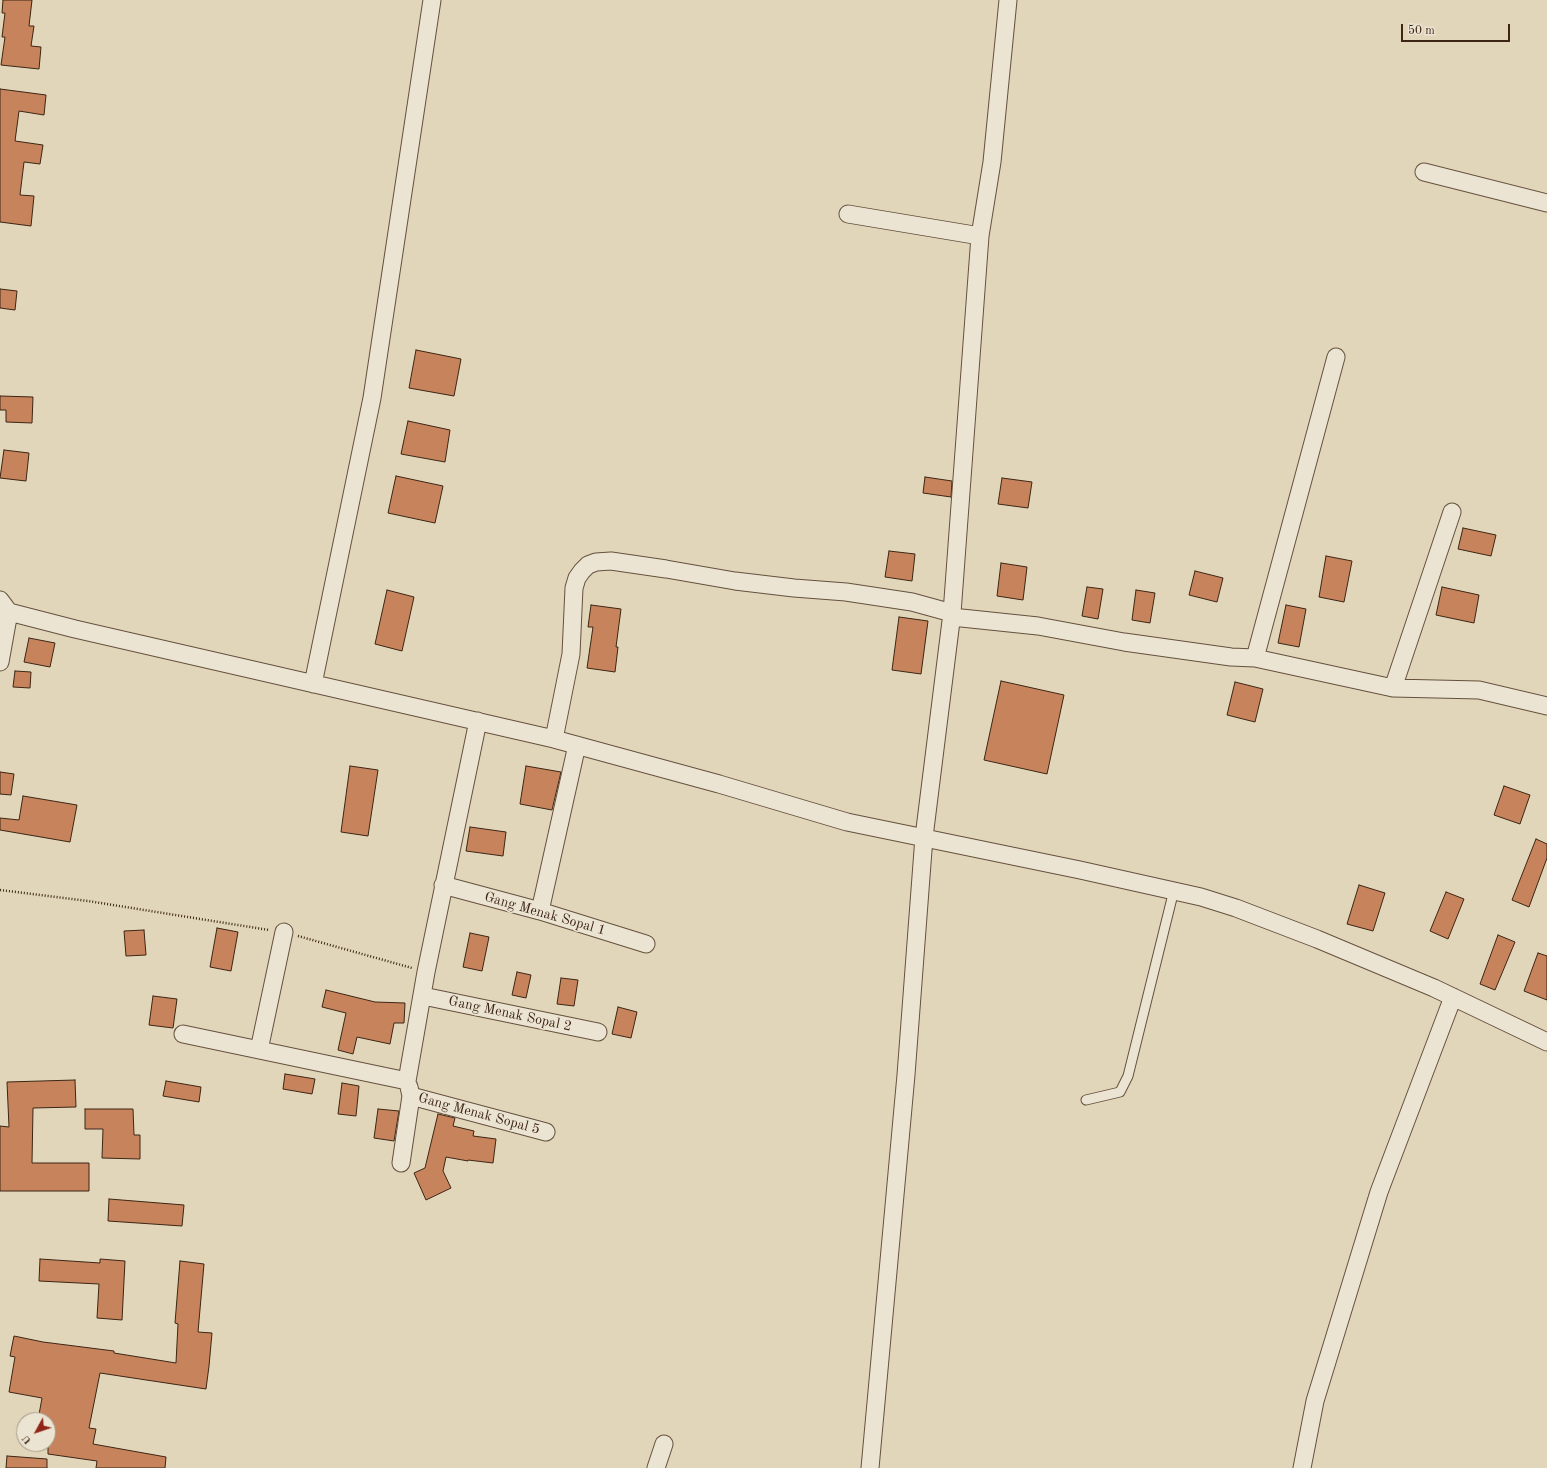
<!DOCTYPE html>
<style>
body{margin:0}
#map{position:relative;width:1547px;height:1468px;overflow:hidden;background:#e1d5ba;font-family:"Old Standard TT",serif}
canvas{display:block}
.north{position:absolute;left:16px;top:1412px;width:40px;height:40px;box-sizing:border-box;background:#ece4d2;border:1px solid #a69886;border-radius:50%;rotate:230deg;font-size:11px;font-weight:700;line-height:16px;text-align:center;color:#3c2514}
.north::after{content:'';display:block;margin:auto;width:14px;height:18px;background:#8f2418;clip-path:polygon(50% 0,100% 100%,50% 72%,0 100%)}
.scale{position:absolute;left:1401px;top:24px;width:109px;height:18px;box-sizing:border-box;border:2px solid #3c2514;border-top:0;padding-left:5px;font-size:12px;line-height:14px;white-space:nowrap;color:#3c2514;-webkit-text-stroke:3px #ece4d2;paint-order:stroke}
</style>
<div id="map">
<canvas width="1547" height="1468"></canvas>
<div class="north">U</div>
<div class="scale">50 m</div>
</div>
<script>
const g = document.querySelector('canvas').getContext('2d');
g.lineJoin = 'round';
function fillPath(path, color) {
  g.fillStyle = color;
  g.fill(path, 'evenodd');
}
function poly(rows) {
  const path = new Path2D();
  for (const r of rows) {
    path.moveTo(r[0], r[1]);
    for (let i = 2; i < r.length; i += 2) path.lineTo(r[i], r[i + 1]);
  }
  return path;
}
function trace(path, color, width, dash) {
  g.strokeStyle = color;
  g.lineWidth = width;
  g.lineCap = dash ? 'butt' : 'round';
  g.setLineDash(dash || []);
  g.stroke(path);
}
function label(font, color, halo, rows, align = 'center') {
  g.font = font + ' "Old Standard TT",serif';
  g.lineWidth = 3;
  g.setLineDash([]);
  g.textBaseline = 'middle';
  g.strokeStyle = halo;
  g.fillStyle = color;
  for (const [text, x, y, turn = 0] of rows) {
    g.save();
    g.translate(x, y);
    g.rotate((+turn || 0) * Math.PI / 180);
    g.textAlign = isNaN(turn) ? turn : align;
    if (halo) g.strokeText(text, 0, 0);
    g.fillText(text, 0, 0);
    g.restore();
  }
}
const building = poly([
 [3,0,32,0,29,26,34,26,31,46,41,47,39,69,1,65,5,37,2,37,5,13,2,13,3,0],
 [0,89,46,95,44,115,19,111,15,141,43,145,40,164,24,162,20,195,34,196,31,226,0,222,0,89],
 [0,289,17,291,15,310,0,308,0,289],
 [416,350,461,359,454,396,409,388,416,350],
 [0,396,33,397,32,423,6,422,6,410,0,410,0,396],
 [408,421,450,430,445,462,401,454,408,421],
 [4,450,29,453,26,481,0,478,4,450],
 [396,476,443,486,435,523,388,513,396,476],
 [925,477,952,481,951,497,923,493,925,477],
 [1002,478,1032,482,1028,508,998,504,1002,478],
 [1463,528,1496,535,1491,556,1458,549,1463,528],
 [889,551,915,554,912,581,885,577,889,551],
 [1326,556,1352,561,1344,602,1319,597,1326,556],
 [1001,563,1027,567,1023,600,997,596,1001,563],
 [1195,571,1223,578,1217,602,1189,595,1195,571],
 [1087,587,1103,589,1098,619,1082,616,1087,587],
 [1442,587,1479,595,1474,623,1436,615,1442,587],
 [387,590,414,597,402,651,375,644,387,590],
 [1136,590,1155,593,1150,623,1132,620,1136,590],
 [591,605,621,609,616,647,618,647,615,672,587,668,593,627,588,627,591,605],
 [1286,605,1306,609,1299,647,1278,643,1286,605],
 [899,617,928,621,921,674,892,670,899,617],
 [29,638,55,643,50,667,24,662,29,638],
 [15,671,31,672,30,688,13,687,15,671],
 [1001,681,1064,695,1047,774,984,760,1001,681],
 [1235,682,1263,689,1255,722,1227,715,1235,682],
 [350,766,378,770,368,836,341,832,350,766],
 [526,766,561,772,552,810,520,804,526,766],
 [0,772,14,774,11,795,0,794,0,772],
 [1504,786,1530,795,1520,824,1494,815,1504,786],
 [23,796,77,805,70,842,0,830,0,818,19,820,23,796],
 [470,827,506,832,503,856,466,851,470,827],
 [1536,839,1547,844,1547,858,1529,907,1512,900,1536,839],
 [1359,885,1385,893,1373,931,1347,924,1359,885],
 [1446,892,1464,899,1448,939,1430,931,1446,892],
 [217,928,238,932,231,971,210,967,217,928],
 [144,930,146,955,126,956,124,931,144,930],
 [470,933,489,937,482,971,463,967,470,933],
 [1498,935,1515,942,1495,990,1480,984,1498,935],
 [1538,953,1547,956,1547,1000,1524,991,1538,953],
 [517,972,531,975,526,998,512,995,517,972],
 [561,978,578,980,574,1006,557,1004,561,978],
 [326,990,375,1002,405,1003,404,1023,394,1023,390,1044,357,1037,353,1054,338,1050,346,1013,322,1007,326,990],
 [153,996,177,999,173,1028,149,1025,153,996],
 [618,1007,637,1012,631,1038,612,1034,618,1007],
 [285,1074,315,1079,312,1094,283,1089,285,1074],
 [75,1080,76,1107,33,1108,32,1163,89,1163,89,1191,0,1191,0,1126,9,1127,7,1082,75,1080],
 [166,1081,201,1087,199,1102,163,1096,166,1081],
 [342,1083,359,1086,356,1116,338,1114,342,1083],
 [85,1109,133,1109,134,1135,140,1135,140,1159,102,1158,103,1129,85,1129,85,1109],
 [378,1109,399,1111,394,1141,374,1138,378,1109],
 [438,1114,455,1118,453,1126,474,1131,473,1136,496,1139,493,1163,468,1160,468,1161,446,1157,443,1171,451,1188,426,1200,414,1173,425,1168,438,1114],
 [109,1199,184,1205,182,1226,108,1221,109,1199],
 [40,1259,100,1263,100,1259,125,1261,122,1320,97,1318,99,1284,39,1281,40,1259],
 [180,1261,204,1264,198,1332,212,1333,209,1366,206,1389,100,1373,89,1428,96,1429,93,1444,166,1457,165,1468,96,1468,97,1461,48,1454,48,1420,38,1420,42,1398,9,1392,15,1357,10,1356,14,1336,43,1342,114,1351,114,1353,176,1363,178,1324,175,1323,180,1261],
 [7,1456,47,1459,47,1468,6,1468,7,1456]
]);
fillPath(building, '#c7845c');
trace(building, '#3c2514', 1);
const lane = poly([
 [1086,1100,1120,1092,1128,1076,1174,890]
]);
const street = poly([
 [1424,172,1547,203],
 [848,214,980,236],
 [0,600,9,612,0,662],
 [9,612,75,629,554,739,719,784,847,822,1080,870,1201,897,1236,908,1317,939,1434,988,1547,1042],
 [952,617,1038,626,1124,642,1231,657,1255,658,1393,688,1479,690,1547,706],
 [1255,658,1336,357],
 [313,684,372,398,432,0],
 [1393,688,1452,512],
 [554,739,571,654,574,588,577,578,582,571,588,565,596,562,611,561,666,569,735,581,794,588,846,592,912,602,952,613],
 [443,885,540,911,646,944],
 [540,911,577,745],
 [423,996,598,1032],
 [183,1034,407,1081,426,972,478,721],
 [259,1050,284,932],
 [411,1096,546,1132],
 [401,1163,411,1096,409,1087],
 [656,1468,664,1444],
 [870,1468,906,1075,924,837,952,613,980,236,992,162,1008,0],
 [1302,1468,1315,1401,1379,1192,1453,997]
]);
trace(lane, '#65513e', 11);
trace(street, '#65513e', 19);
trace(poly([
 [0,890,88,901,269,930],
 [298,936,412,968]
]), '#3c2514', 2.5, [1, 2]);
trace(lane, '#ece4d2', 9);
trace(street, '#ece4d2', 17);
label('14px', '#3c2514', '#ece4d2', [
 ["Gang Menak Sopal 1",545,914,16],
 ["Gang Menak Sopal 2",510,1014,12],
 ["Gang Menak Sopal 5",479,1114,15]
]);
</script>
